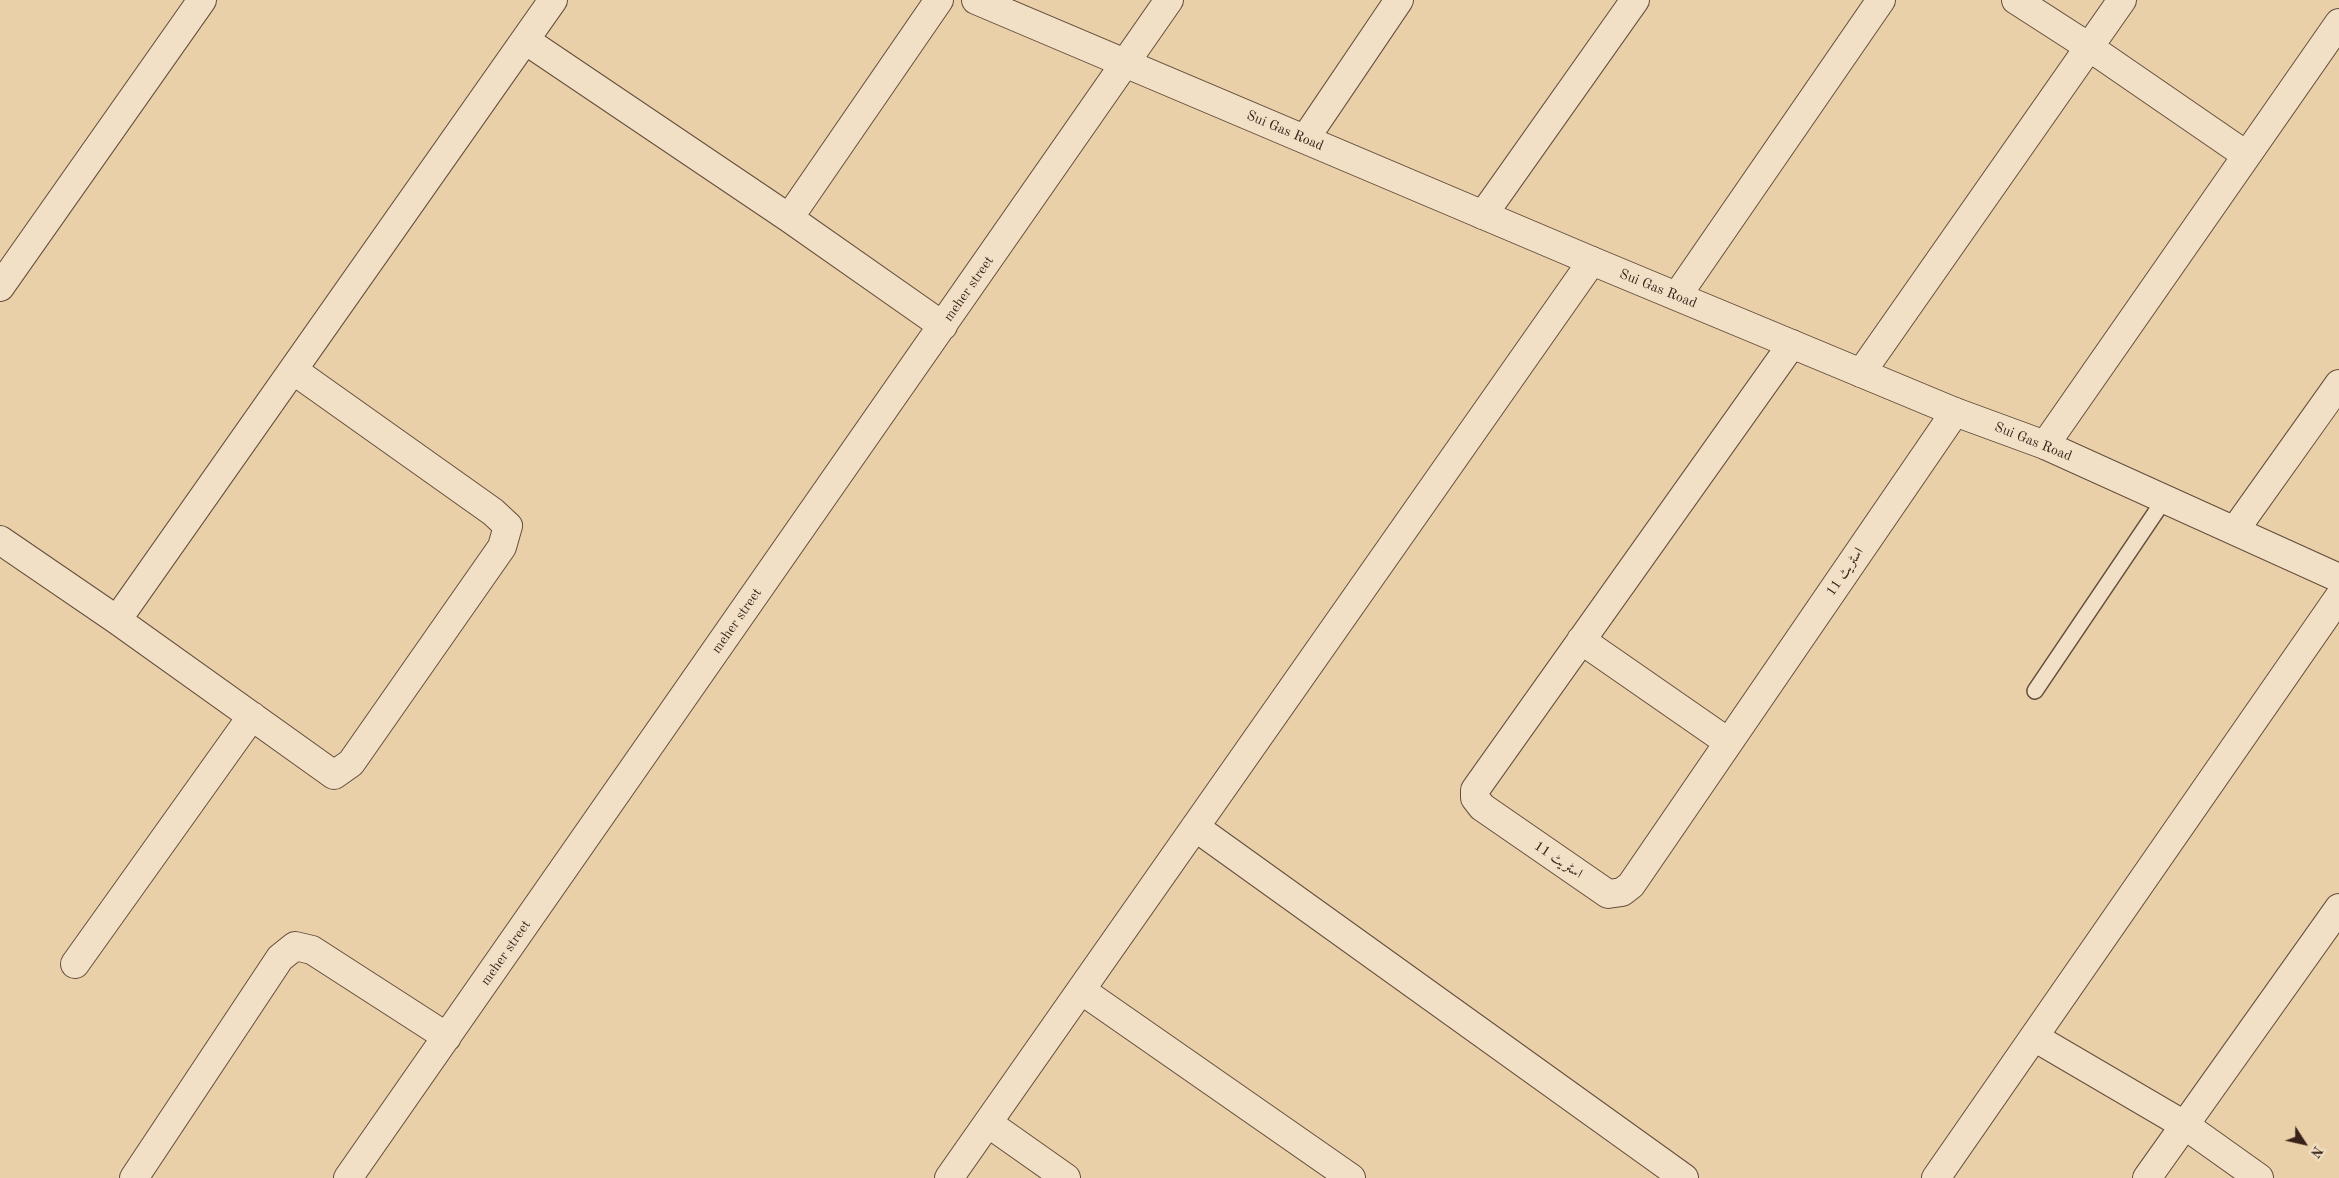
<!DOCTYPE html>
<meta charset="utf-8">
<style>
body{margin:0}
#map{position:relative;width:2339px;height:1178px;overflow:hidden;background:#ead0a8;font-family:"Old Standard TT",serif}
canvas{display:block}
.north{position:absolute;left:2279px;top:1118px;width:50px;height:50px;-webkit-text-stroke:4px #f1e0c6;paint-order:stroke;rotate:125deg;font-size:14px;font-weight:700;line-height:20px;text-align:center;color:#372119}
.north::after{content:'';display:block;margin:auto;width:18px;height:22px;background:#372119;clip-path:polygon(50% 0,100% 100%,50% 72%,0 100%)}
</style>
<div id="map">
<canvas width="2339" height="1178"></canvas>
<div class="north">N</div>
</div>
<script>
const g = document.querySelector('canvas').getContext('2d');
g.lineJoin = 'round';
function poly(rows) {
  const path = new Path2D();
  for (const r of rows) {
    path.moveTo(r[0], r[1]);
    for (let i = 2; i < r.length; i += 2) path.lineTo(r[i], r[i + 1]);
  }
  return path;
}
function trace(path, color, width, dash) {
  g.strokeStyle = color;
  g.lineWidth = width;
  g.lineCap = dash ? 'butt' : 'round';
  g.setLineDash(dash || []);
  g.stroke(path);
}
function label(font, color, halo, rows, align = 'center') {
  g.font = font + ' "Old Standard TT",Amiri,serif';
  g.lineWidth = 4.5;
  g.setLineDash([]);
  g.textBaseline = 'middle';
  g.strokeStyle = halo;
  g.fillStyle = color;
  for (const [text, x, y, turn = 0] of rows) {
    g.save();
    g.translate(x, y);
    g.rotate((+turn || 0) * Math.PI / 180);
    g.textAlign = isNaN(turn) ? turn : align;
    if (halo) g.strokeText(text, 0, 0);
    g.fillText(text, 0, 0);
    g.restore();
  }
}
const service = poly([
 [2035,691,2164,500]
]);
const minor = poly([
 [2016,0,2089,47,2246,155],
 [525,40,789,218,943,326],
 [1305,139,1399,0],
 [1483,215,1635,0],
 [789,218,939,0],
 [0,287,202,0],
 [1677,296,1881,0],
 [1792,344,1475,790,1475,798,1482,807,1608,894,1622,892,1631,885,1955,412],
 [1861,373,2122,0],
 [2045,445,2339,23],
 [2235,530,2339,384],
 [0,540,117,620,334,775,351,763,502,547,508,526,493,512,293,370],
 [117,620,553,0],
 [1581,640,1728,742],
 [1195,827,1684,1178],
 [75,964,252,716],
 [1081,990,1351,1178],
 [2034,1037,2186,1126,2259,1178],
 [988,1123,1066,1178],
 [134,1178,280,958,295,946,312,950,447,1037],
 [348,1178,1169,0],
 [949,1178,1592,261],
 [1936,1178,2339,597],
 [2147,1178,2339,908]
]);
const tertiary = poly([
 [976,0,1592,261,1955,412,2045,445,2339,578]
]);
trace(service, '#644d3d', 18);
trace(minor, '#644d3d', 30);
trace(tertiary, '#644d3d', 30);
trace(service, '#f1e0c6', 15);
trace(minor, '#f1e0c6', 28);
trace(tertiary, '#f1e0c6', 28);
label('14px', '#372119', '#f1e0c6', [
 ["Sui Gas Road",1285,131,23],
 ["meher street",969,289,-55],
 ["Sui Gas Road",1658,289,22],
 ["Sui Gas Road",2033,442,22],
 ["اسٹریٹ 11",1845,572,-56],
 ["meher street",737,621,-55],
 ["اسٹریٹ 11",1558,860,34],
 ["meher street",506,953,-55]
]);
</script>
